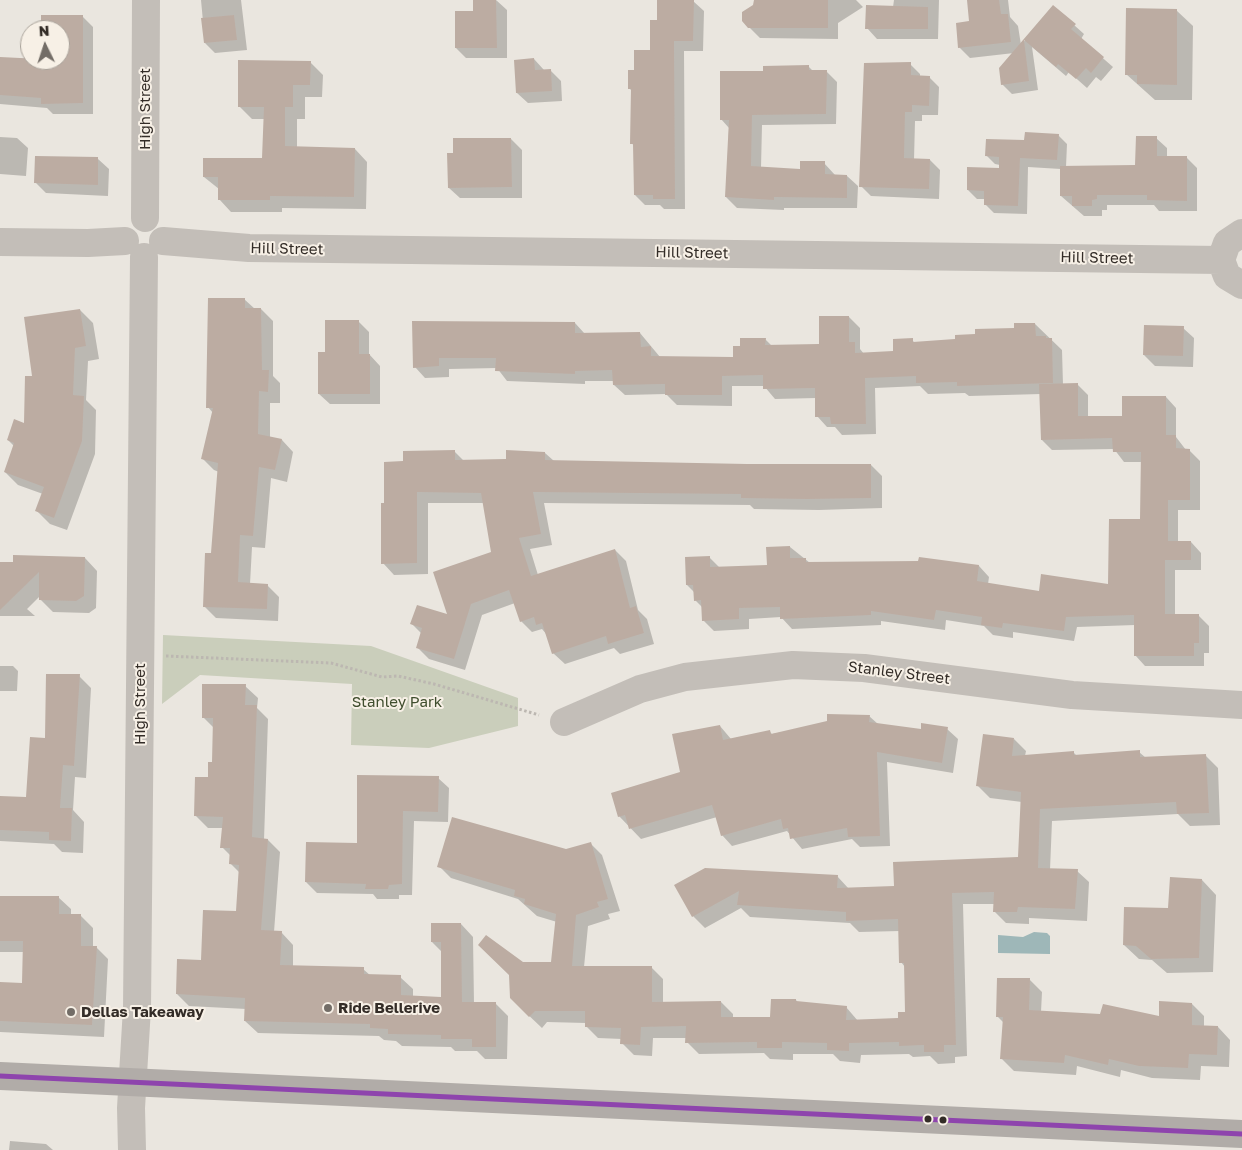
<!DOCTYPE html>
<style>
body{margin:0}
#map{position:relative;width:1242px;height:1150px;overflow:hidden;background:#eae6df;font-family:"Golos Text",sans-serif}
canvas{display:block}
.north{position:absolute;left:20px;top:20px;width:50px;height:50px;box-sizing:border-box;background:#f7f0e6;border:1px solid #a9a29a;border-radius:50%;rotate:356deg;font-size:14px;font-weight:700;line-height:20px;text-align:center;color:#332c27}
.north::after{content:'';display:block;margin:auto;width:18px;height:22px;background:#736d67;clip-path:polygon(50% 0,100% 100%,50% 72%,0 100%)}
</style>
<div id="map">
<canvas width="1242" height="1150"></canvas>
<div class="north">N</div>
</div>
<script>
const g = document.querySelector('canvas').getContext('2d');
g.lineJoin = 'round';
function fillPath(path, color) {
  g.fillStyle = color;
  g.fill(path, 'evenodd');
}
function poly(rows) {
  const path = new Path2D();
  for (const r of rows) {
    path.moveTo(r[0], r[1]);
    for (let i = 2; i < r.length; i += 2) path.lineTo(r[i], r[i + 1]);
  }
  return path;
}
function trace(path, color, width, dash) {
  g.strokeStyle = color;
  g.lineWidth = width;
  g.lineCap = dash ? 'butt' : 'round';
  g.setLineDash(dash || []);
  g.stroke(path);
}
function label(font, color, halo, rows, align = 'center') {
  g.font = font + ' "Golos Text",sans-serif';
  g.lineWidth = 4;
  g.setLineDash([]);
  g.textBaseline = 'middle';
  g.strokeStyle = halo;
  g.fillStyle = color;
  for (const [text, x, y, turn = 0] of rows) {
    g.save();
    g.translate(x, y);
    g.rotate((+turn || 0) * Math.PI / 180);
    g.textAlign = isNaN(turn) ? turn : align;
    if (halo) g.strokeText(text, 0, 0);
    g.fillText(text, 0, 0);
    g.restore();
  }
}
fillPath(poly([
 [163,635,371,646,518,698,518,726,429,748,351,745,352,684,200,675,162,704]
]), '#cacebb');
fillPath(poly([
 [1034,932,1047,933,1050,936,1050,954,998,953,998,935,1023,937]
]), '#9eb7b8');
fillPath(poly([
 [201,0,241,0,247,50,215,53,205,43],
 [474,0,496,0,507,10,507,58,466,58,456,48,474,12],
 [755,0,856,0,863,7,838,23,838,39,760,38,749,27],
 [894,0,939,0,938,39,877,39,867,28,893,7],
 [968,0,1008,0,1010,17,1018,26,1021,45,1053,6,1084,34,1081,39,1113,67,1101,81,1096,77,1087,88,1069,72,1066,76,1032,47,1038,90,1012,94,1002,84,1014,53,970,58,959,47,971,23],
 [693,1,704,11,703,51,684,51,685,209,664,209,660,205,645,205,635,195,635,146,631,143,632,91,629,88,635,71,651,51,658,21],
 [1176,10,1193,26,1192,100,1155,100,1126,74],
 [83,17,93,27,93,114,53,114,47,108,0,104,0,58,60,60,60,30,42,30],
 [534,59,544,70,550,70,561,81,562,101,528,103,517,93],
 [310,62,323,75,322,97,305,97,305,119,297,119,297,148,355,149,367,162,366,209,282,208,282,212,231,212,219,199,219,189,204,177,264,159,265,119,252,119,239,106],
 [910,64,920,74,920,76,929,77,939,87,938,115,922,115,922,121,915,121,914,160,930,160,940,170,939,199,871,196,861,186],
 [808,66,813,71,826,71,837,82,836,124,762,125,761,168,801,170,824,163,835,175,847,176,858,186,857,208,784,208,784,210,737,208,726,197,729,128,721,119,764,72],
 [1058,135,1067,144,1066,167,1137,167,1156,138,1167,148,1167,157,1187,158,1197,168,1197,211,1159,211,1154,205,1107,205,1107,210,1102,210,1102,216,1084,216,1061,196,1061,169,1028,167,1027,214,994,213,985,204,985,199,977,199,968,190,1000,169,1000,165,995,164,986,155,1026,141],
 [0,137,17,138,28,148,26,176,0,174],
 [511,139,522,150,522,198,460,198,449,188,455,155],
 [98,159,109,169,108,196,46,193,36,183],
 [244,299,255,309,261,309,273,321,273,376,280,383,280,403,270,403,270,438,282,440,293,452,287,482,271,478,265,548,252,547,250,584,267,585,279,597,278,621,216,618,204,606,212,555,219,472,214,470,202,458,213,413,208,407],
 [80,310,93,323,99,359,88,361,86,400,96,410,95,454,67,530,50,524,37,511,43,494,18,485,5,472,14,446,8,440,25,424,34,378],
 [849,317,860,328,860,349,864,354,895,352,912,340,915,343,957,341,1035,324,1062,350,1063,385,1077,384,1088,395,1088,417,1124,417,1166,397,1176,408,1176,437,1186,450,1189,450,1200,461,1200,510,1178,510,1178,542,1191,542,1201,553,1201,570,1175,570,1175,615,1199,616,1209,626,1209,653,1204,653,1204,666,1145,666,1135,655,1135,625,1077,627,1074,641,1013,632,1013,638,993,635,984,626,946,620,945,630,881,621,881,625,792,629,781,617,749,619,749,629,714,631,703,620,703,608,695,600,695,593,687,585,709,557,720,568,768,566,790,547,810,563,979,566,989,577,988,584,1040,592,1109,586,1141,520,1142,462,1124,462,1114,449,1052,450,1042,440,1041,394,969,396,965,393,928,394,920,386,875,388,876,434,842,435,835,427,827,427,817,416,816,398,775,399,764,386,732,386,732,406,677,405,666,394,625,395,614,385,614,381,585,381,585,384,507,381,497,368,449,369,449,377,425,378,415,367,413,322,575,323,585,334,640,333,660,357,734,358,741,347,765,339,772,346,820,345],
 [358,321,369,332,369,354,380,366,380,404,330,404,319,394,326,353],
 [1183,328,1194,338,1193,367,1155,366,1144,355],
 [455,452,464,461,507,460,545,453,554,461,747,465,871,465,882,476,882,508,819,510,754,509,750,505,544,503,552,545,530,549,538,575,615,550,626,561,638,610,647,619,654,644,620,654,614,648,565,664,553,653,547,635,542,629,532,632,521,621,515,603,482,615,465,670,429,659,418,648,422,634,412,624,449,616,493,553,484,503,428,503,428,574,394,575,383,563,385,504,404,463],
 [85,558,97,571,96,608,89,613,53,612,40,599,40,596,27,609,35,616,0,616,0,563],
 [0,666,13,666,18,671,17,691,0,691],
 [79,676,91,688,86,778,75,777,73,810,84,822,83,853,62,852,54,844,0,841,0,797,27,798,47,739],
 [245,686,258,698,257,708,268,719,264,840,268,840,280,852,274,932,281,932,293,945,293,967,363,969,371,976,400,977,413,989,413,997,442,998,442,952,432,942,461,924,473,937,474,1004,495,1003,508,1016,507,1059,485,1059,477,1051,455,1051,451,1047,402,1046,396,1041,384,1040,379,1036,258,1033,245,1021,246,1009,189,1006,177,994,237,913,240,873,230,863,231,856,222,847,223,828,208,828,195,815,213,763,214,728,203,717],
 [869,716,878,724,922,731,947,729,958,739,953,773,887,762,890,846,860,847,852,839,802,849,787,831,732,846,722,835,717,817,641,839,619,816,681,773,720,726,731,739,769,731,772,734],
 [1014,739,1026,751,1025,756,1073,752,1077,756,1139,752,1146,758,1206,756,1218,768,1220,825,1190,826,1178,814,1052,821,1050,870,1077,871,1089,882,1087,921,1029,918,1029,924,1006,923,994,911,995,904,963,904,967,1056,955,1057,955,1063,938,1064,930,1056,913,1057,909,1054,861,1055,860,1063,840,1061,833,1054,793,1054,793,1060,770,1059,764,1053,699,1054,687,1042,687,1038,653,1038,652,1056,634,1055,622,1043,622,1039,598,1038,586,1026,586,1023,547,1022,542,1028,523,1010,522,963,552,963,557,922,537,916,518,899,451,878,439,866,566,851,590,843,602,855,620,911,608,914,610,919,588,926,584,967,651,967,663,979,663,1003,721,1002,733,1014,733,1018,772,1018,796,1000,798,1003,846,1007,858,1021,900,1019,906,1013,905,967,901,962,900,931,859,932,850,923,750,917,741,908,705,928,693,916,676,886,837,876,849,889,895,887,1019,859,1022,802,990,798,978,786],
 [438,778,449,788,448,822,414,821,412,895,399,895,399,899,377,899,373,894,317,893,306,882,358,844],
 [1202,880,1216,895,1213,972,1167,973,1152,960,1139,959,1124,945],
 [0,897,58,897,71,909,71,916,81,916,93,928,93,947,96,947,108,959,104,1037,0,1032,0,983,23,984,24,952,0,952],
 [1029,979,1042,992,1041,1012,1160,1017,1192,1004,1204,1016,1204,1027,1218,1027,1230,1040,1229,1067,1201,1066,1200,1080,1152,1078,1121,1070,1120,1077,1077,1066,1076,1075,1014,1071,1002,1059,1004,1023,997,1016],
 [10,1141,46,1144,53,1150,9,1150]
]), '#0003');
fillPath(poly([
 [473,0,496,0,497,48,455,48,455,11,473,11],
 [657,0,694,0,693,41,674,41,675,199,653,199,653,195,634,195,633,144,630,144,631,89,628,89,628,70,634,70,634,50,650,50,650,20,657,20],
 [754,0,828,0,828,28,748,28,742,21,742,12,753,5],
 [967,0,999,0,1001,14,1008,14,1011,42,958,48,956,23,969,21],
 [866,5,928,7,928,29,865,29],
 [1053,5,1076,24,1071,29,1104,57,1091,73,1086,68,1076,79,1058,64,1056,67,1024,40,1029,81,1001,85,999,68],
 [1126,8,1177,9,1177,85,1137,84,1137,75,1125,75],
 [41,15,83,15,83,103,41,104,41,98,0,95,0,57,60,60,60,30,41,30],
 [234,15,237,40,204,43,201,18],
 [534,58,535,70,551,69,552,91,516,93,514,60],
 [238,60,311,61,310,85,293,85,293,107,285,107,285,146,355,148,354,197,270,196,270,200,218,200,218,177,203,177,203,158,262,158,264,107,238,107],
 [911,62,911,75,930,76,929,106,912,105,912,112,905,112,904,158,930,159,929,189,859,187,864,63],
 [809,65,809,70,827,70,826,114,752,115,751,166,800,169,800,161,825,161,825,174,847,175,847,198,774,197,774,200,725,197,729,120,720,120,720,71,763,71,763,66],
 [1025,132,1059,134,1057,160,1020,158,1018,206,984,205,984,191,967,190,967,167,999,168,999,157,985,156,986,139,1024,140],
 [1136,136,1157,136,1157,156,1187,156,1187,201,1147,200,1147,195,1097,195,1097,199,1092,200,1092,206,1072,206,1072,196,1060,196,1060,166,1135,165],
 [453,138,511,138,512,187,448,188,447,153,453,153],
 [35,156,98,157,98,185,34,183],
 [208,298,245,298,245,308,261,308,262,370,269,370,268,392,259,391,258,434,282,439,275,470,259,467,253,536,240,535,238,582,268,584,267,609,203,607,205,553,211,553,218,463,201,459,213,408,206,408],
 [80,309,86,346,75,348,73,395,84,396,82,441,54,518,35,511,44,487,4,472,14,443,7,440,14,419,24,423,25,376,32,376,24,317],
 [819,316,849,316,849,342,855,342,855,353,893,351,893,339,913,338,913,342,955,339,955,335,975,334,975,329,1014,328,1014,323,1035,323,1036,336,1046,336,1046,338,1052,338,1053,383,957,386,957,382,916,383,916,376,865,378,866,424,831,424,830,417,815,417,815,388,763,389,763,375,722,376,722,395,665,395,665,384,613,385,612,370,575,371,575,374,495,371,496,358,439,358,439,366,413,368,412,321,575,322,575,333,640,332,641,347,651,346,651,356,733,357,733,346,740,346,740,338,766,338,765,345,819,344],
 [325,320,359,320,359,354,370,354,370,394,318,394,318,352,325,352],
 [1144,325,1184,326,1183,356,1143,355],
 [1078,383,1078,416,1122,416,1122,396,1166,396,1166,435,1176,435,1176,448,1190,449,1190,500,1168,500,1168,541,1191,541,1191,560,1165,560,1165,614,1199,614,1199,643,1194,643,1194,656,1134,656,1134,615,1066,617,1064,631,1003,623,1002,628,981,625,982,617,936,610,934,620,871,611,871,615,780,619,780,607,739,608,739,619,702,621,701,600,694,601,693,585,686,585,685,557,710,556,710,567,767,565,766,547,790,546,790,558,806,558,806,562,918,561,919,557,979,565,977,581,1039,591,1041,574,1108,584,1109,519,1140,519,1141,452,1113,452,1112,438,1041,440,1039,384],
 [455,450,455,460,506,459,506,450,545,452,545,460,747,464,871,464,871,498,807,499,741,498,741,494,533,492,541,534,519,538,531,576,615,549,630,608,636,606,644,633,608,644,606,636,552,654,542,623,536,625,534,617,520,622,509,590,471,604,454,659,416,648,422,628,410,624,417,605,447,614,433,572,491,552,481,493,417,492,417,563,381,564,381,503,384,503,384,462,403,461,403,451],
 [13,555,85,557,84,596,76,601,39,600,39,572,0,610,0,562,13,562],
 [46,674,80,674,74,766,63,765,60,808,72,808,71,841,49,840,49,832,0,830,0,796,26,797,30,737,45,738],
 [202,684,246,684,245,705,257,705,252,837,268,839,261,930,282,931,280,965,364,967,364,974,401,975,401,995,441,997,441,942,431,942,431,923,461,923,462,1002,496,1002,496,1047,472,1047,472,1039,441,1039,441,1035,388,1034,388,1029,370,1028,370,1024,244,1021,245,998,176,994,177,959,201,960,203,910,236,911,239,865,229,864,230,848,220,848,223,817,194,816,195,777,208,777,208,762,212,762,213,718,202,718],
 [827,714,870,715,869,722,921,729,921,723,948,727,942,763,877,752,880,836,848,837,847,828,790,839,788,828,783,829,781,819,721,836,712,805,629,829,625,815,618,817,611,793,680,772,672,734,720,725,723,740,770,730,771,734,827,721],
 [983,734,1014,738,1012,756,1074,751,1074,755,1140,750,1140,757,1206,754,1209,813,1177,814,1176,802,1040,809,1038,868,1078,869,1075,909,1018,907,1017,912,993,912,994,892,952,893,956,1045,944,1045,944,1052,924,1052,924,1045,899,1046,899,1042,849,1043,849,1051,827,1050,827,1043,782,1042,782,1048,757,1048,757,1042,685,1043,686,1026,641,1027,640,1045,620,1044,621,1028,585,1027,585,1011,535,1011,529,1017,510,998,509,975,478,945,486,935,523,962,551,962,556,914,524,904,525,899,514,896,515,890,437,867,452,817,566,849,591,842,608,899,597,902,599,907,576,915,572,966,652,966,652,1002,721,1001,721,1017,770,1017,771,999,796,999,796,1001,847,1006,846,1020,898,1018,898,1012,905,1012,904,963,899,963,898,919,846,921,846,912,737,905,739,891,692,917,674,885,705,868,838,875,837,888,894,886,893,862,1018,857,1021,792,976,786],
 [357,775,439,776,438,812,403,811,402,884,389,885,388,889,365,889,366,884,305,882,306,842,357,843],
 [1170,877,1202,879,1199,958,1151,959,1136,946,1123,945,1124,907,1168,908],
 [0,896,59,896,59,914,81,914,81,946,97,946,92,1025,0,1021,0,982,22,983,23,941,0,941],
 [997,978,1030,978,1029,1010,1100,1014,1103,1004,1159,1016,1159,1001,1192,1003,1192,1025,1218,1026,1217,1055,1189,1054,1188,1068,1139,1066,1109,1059,1108,1065,1065,1055,1064,1063,1000,1059,1003,1017,996,1017]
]), '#bcaca2');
trace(poly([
 [166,656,331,663,382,677,398,676,434,684,539,715]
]), '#bcb7b1', 3, [2.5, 2.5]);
trace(poly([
 [145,218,146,0],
 [1242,233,1227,243,1221,260,1227,276,1242,285],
 [163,241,249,248,1221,260],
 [0,242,88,243,125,241],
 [564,722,640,689,685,677,793,665,864,668,1072,695,1242,705],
 [132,1150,131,1108,137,1008,144,257]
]), '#c3beb8', 28);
trace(poly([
 [0,1076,1242,1134]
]), '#b1aca8', 28);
trace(poly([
 [0,1076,1242,1134]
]), '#8e44ad', 5);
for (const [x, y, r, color] of [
 [328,1008,5,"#736d67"],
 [71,1012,5,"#736d67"],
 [928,1119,4.5,"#332c27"],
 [943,1120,4.5,"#332c27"]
]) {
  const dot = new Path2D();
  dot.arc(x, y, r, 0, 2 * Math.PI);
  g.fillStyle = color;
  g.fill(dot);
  trace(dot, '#f7f0e6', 2);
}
label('15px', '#332c27', '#f7f0e6', [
 ["High Street",145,109,-90],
 ["Hill Street",287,249,1],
 ["Hill Street",692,253,1],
 ["Hill Street",1097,258,1],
 ["Stanley Street",899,673,7],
 ["High Street",140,704,-90]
]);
label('15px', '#404e2e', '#f7f0e6', [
 ["Stanley Park",397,702]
]);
label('bold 15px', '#332c27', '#f7f0e6', [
 ["Ride Bellerive",338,1008],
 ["Dellas Takeaway",81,1012]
], 'left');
</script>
